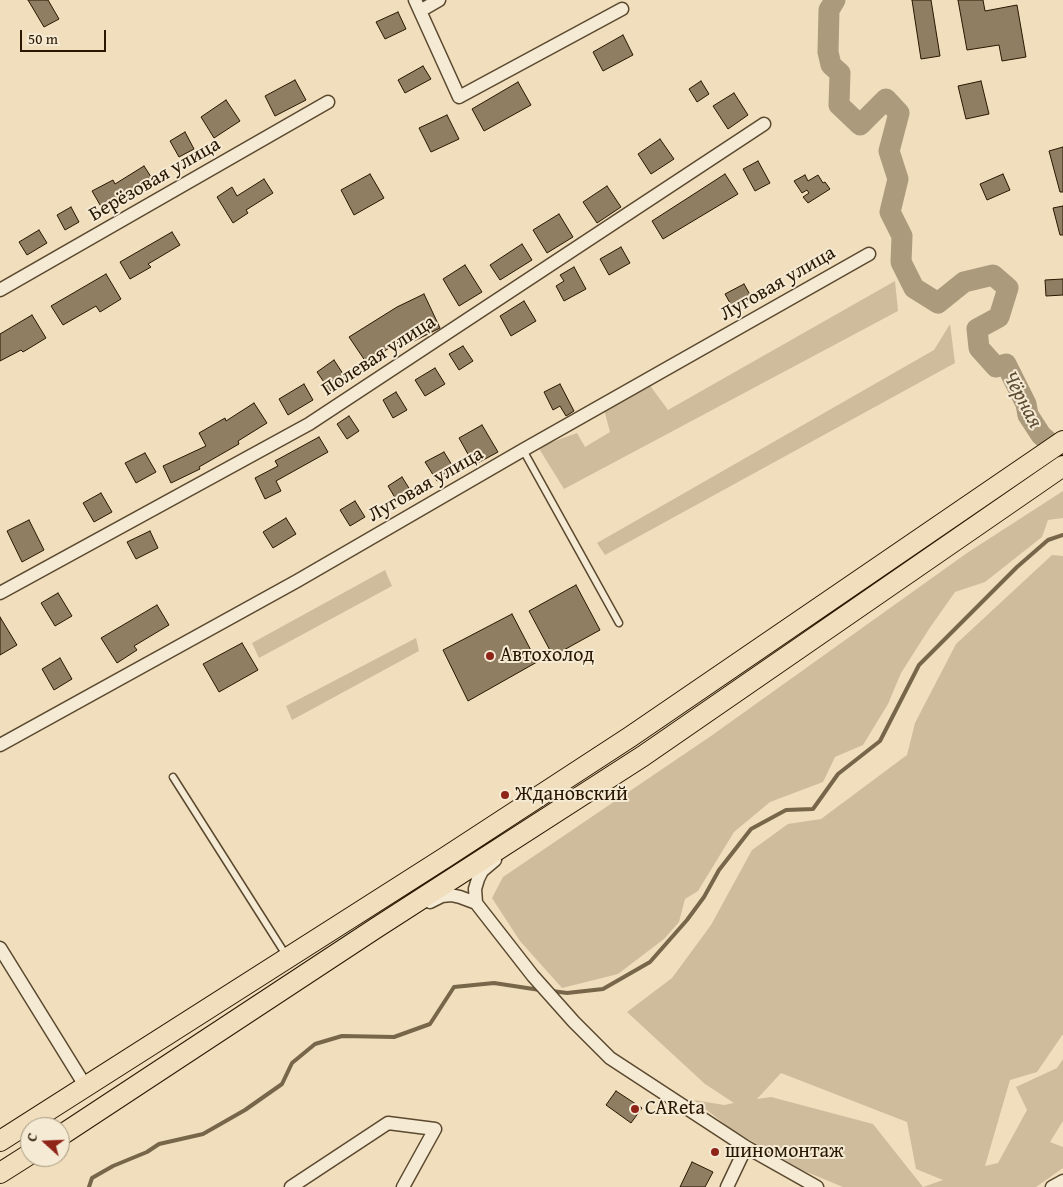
<!DOCTYPE html>
<meta charset="utf-8">
<style>
body{margin:0}
#map{position:relative;width:1063px;height:1187px;overflow:hidden;background:#f0debd;font-family:"Gentium Book Plus",serif}
canvas{display:block}
.north{position:absolute;left:20px;top:1117px;width:50px;height:50px;box-sizing:border-box;background:#f5ead4;border:1px solid #a3967f;border-radius:50%;rotate:290deg;font-size:14px;font-weight:700;line-height:20px;text-align:center;color:#291700}
.north::after{content:'';display:block;margin:auto;width:18px;height:22px;background:#8f2418;clip-path:polygon(50% 0,100% 100%,50% 72%,0 100%)}
.scale{position:absolute;left:20px;top:30px;width:86px;height:22px;box-sizing:border-box;border:2px solid #291700;border-top:0;padding-left:6px;font-size:15px;line-height:18px;white-space:nowrap;color:#291700;-webkit-text-stroke:4px #f5ead4;paint-order:stroke}
</style>
<div id="map">
<canvas width="1063" height="1187"></canvas>
<div class="north">С</div>
<div class="scale">50 m</div>
</div>
<script>
const g = document.querySelector('canvas').getContext('2d');
g.lineJoin = 'round';
function fillPath(path, color) {
  g.fillStyle = color;
  g.fill(path, 'evenodd');
}
function poly(rows) {
  const path = new Path2D();
  for (const r of rows) {
    path.moveTo(r[0], r[1]);
    for (let i = 2; i < r.length; i += 2) path.lineTo(r[i], r[i + 1]);
  }
  return path;
}
function trace(path, color, width, dash) {
  g.strokeStyle = color;
  g.lineWidth = width;
  g.lineCap = dash ? 'butt' : 'round';
  g.setLineDash(dash || []);
  g.stroke(path);
}
function label(font, color, halo, rows, align = 'center') {
  g.font = font + ' "Gentium Book Plus",serif';
  g.lineWidth = 4;
  g.setLineDash([]);
  g.textBaseline = 'middle';
  g.strokeStyle = halo;
  g.fillStyle = color;
  for (const [text, x, y, turn = 0] of rows) {
    g.save();
    g.translate(x, y);
    g.rotate((+turn || 0) * Math.PI / 180);
    g.textAlign = isNaN(turn) ? turn : align;
    if (halo) g.strokeText(text, 0, 0);
    g.fillText(text, 0, 0);
    g.restore();
  }
}
fillPath(poly([
 [895,281,898,311,564,489,538,447,577,433,585,447,610,432,601,398,643,376,668,410],
 [950,324,955,363,605,555,597,543,934,350],
 [1063,491,1063,518,1048,520,1042,537,985,582,955,592,929,629,901,673,888,704,863,745,835,757,823,782,770,802,734,832,698,891,685,899,679,922,664,939,618,974,562,988,520,941,492,898,503,877,711,736,967,553],
 [1052,555,1063,556,1063,1034,1037,1072,1010,1080,985,1166,998,1163,1027,1110,1016,1087,1057,1068,1063,1059,1063,1121,1050,1142,1063,1147,1063,1168,1036,1187,843,1187,802,1170,731,1129,694,1100,724,1105,734,1103,705,1084,627,1012,672,978,711,925,752,850,788,824,821,819,907,755,915,723,956,644],
 [781,1073,907,1122,916,1169,943,1180,923,1187,873,1124,771,1097,757,1099],
 [385,570,392,586,259,658,252,643],
 [416,638,419,651,292,720,286,706]
]), '#cebc9d');
trace(poly([
 [552,991,567,993,603,989,650,962,687,920,704,897,719,870,751,829,786,810,813,809,838,774,880,741,919,665,1017,567,1048,540,1063,535],
 [89,1187,92,1178,113,1166,147,1152,159,1144,203,1134,245,1110,282,1084,292,1063,315,1044,342,1036,394,1037,430,1024,454,987,494,983,540,990]
]), '#78664b', 4);
trace(poly([
 [835,0,829,10,828,52,831,65,840,73,839,105,860,125,886,99,899,113,889,151,898,179,890,212,902,236,901,262,914,288,938,303,964,282,993,275,1008,288,999,317,977,329,979,348,996,367,1006,364,1026,404,1028,415,1041,435,1063,455]
]), '#ac9a7d', 21);
const building = poly([
 [28,0,48,0,59,19,44,27,28,0],
 [912,0,931,0,940,56,921,59,912,0],
 [958,0,983,0,985,11,1017,5,1026,57,1002,61,999,45,967,50,958,0],
 [398,12,406,29,385,39,376,22,398,12],
 [623,35,633,55,603,71,593,52,623,35],
 [423,66,431,79,405,93,398,80,423,66],
 [295,80,306,100,275,116,265,96,295,80],
 [701,81,709,94,697,102,689,89,701,81],
 [981,81,989,114,966,119,958,86,981,81],
 [518,82,531,105,484,131,472,109,518,82],
 [734,93,748,115,728,129,713,106,734,93],
 [226,100,240,121,214,138,201,117,226,100],
 [447,115,459,139,431,152,419,128,447,115],
 [185,132,194,149,179,157,170,141,185,132],
 [660,139,674,159,651,174,638,154,660,139],
 [1063,147,1063,192,1060,192,1049,151,1063,147],
 [758,161,770,183,755,191,743,169,758,161],
 [144,166,153,180,103,210,92,191,113,180,115,184,144,166],
 [370,174,384,198,354,215,341,190,370,174],
 [725,174,738,194,663,239,652,221,725,174],
 [1003,174,1010,190,987,200,980,184,1003,174],
 [805,175,808,181,818,175,823,183,825,182,830,189,808,203,803,197,809,193,807,190,802,193,794,181,805,175],
 [264,179,273,193,246,210,248,213,233,223,217,197,232,187,237,196,264,179],
 [607,186,621,207,597,223,583,202,607,186],
 [1063,206,1063,235,1060,235,1053,208,1063,206],
 [71,207,79,222,65,230,57,215,71,207],
 [559,214,573,237,547,253,533,230,559,214],
 [39,230,47,243,27,255,19,242,39,230],
 [172,232,180,245,148,264,151,267,130,279,120,262,172,232],
 [522,244,532,260,500,280,490,265,522,244],
 [621,247,630,263,609,275,600,259,621,247],
 [465,265,482,292,459,306,443,279,465,265],
 [574,267,586,289,564,301,556,286,564,281,560,275,574,267],
 [106,274,121,299,100,312,96,306,63,325,51,306,106,274],
 [1063,279,1063,295,1046,296,1045,280,1063,279],
 [744,284,753,300,734,310,725,294,744,284],
 [424,294,440,328,414,341,411,335,381,353,385,358,370,368,349,337,397,307,424,294],
 [524,301,536,321,511,336,500,316,524,301],
 [32,315,46,338,23,352,21,350,0,361,0,334,32,315],
 [463,346,473,361,459,370,449,354,463,346],
 [334,360,347,380,330,391,317,372,334,360],
 [435,368,445,384,425,396,415,380,435,368],
 [304,384,313,400,288,415,279,399,304,384],
 [560,384,574,411,566,416,560,406,553,410,544,392,560,384],
 [396,392,407,410,393,418,383,400,396,392],
 [254,403,267,423,238,441,239,444,199,467,200,469,171,483,163,466,206,446,199,433,225,418,226,421,254,403],
 [349,416,359,431,347,439,337,424,349,416],
 [482,425,498,452,474,465,459,438,482,425],
 [319,437,328,452,276,481,281,491,265,499,255,478,278,466,275,461,319,437],
 [444,452,455,470,437,481,425,462,444,452],
 [145,453,156,472,136,483,125,463,145,453],
 [402,477,412,493,397,501,388,486,402,477],
 [101,493,112,512,94,522,83,503,101,493],
 [355,501,365,517,350,526,340,510,355,501],
 [286,518,296,534,273,548,263,532,286,518],
 [29,520,44,550,22,562,7,531,29,520],
 [150,531,158,548,136,559,127,542,150,531],
 [576,585,600,630,553,656,529,611,576,585],
 [58,593,72,616,55,626,41,603,58,593],
 [157,605,169,625,134,646,137,650,117,663,101,638,157,605],
 [512,614,537,662,468,701,443,650,512,614],
 [0,617,17,645,0,655,0,617],
 [242,643,258,670,219,692,203,664,242,643],
 [60,658,72,679,54,690,42,669,60,658],
 [616,1091,642,1108,631,1123,606,1105,616,1091],
 [692,1162,713,1172,705,1187,680,1187,692,1162]
]);
fillPath(building, '#907e62');
trace(building, '#291700', 1);
const service = poly([
 [523,450,619,623],
 [173,777,286,955]
]);
const minor = poly([
 [415,0,459,97,622,9],
 [420,11,439,0],
 [0,290,328,102],
 [0,593,309,424,764,124],
 [0,745,297,581,523,450,869,254],
 [430,902,442,896,451,895,460,897,476,903,533,976,574,1022,610,1058,746,1147,817,1187],
 [476,903,475,889,478,879,482,871,495,860],
 [0,948,86,1087],
 [291,1187,388,1123,435,1129,403,1187],
 [727,1187,746,1147],
 [1052,1187,1063,1181]
]);
const primary = poly([
 [60,1136,376,928,643,756,1063,466],
 [0,1141,446,857,630,737,1063,441],
 [0,1173,30,1154]
]);
trace(service, '#5b492f', 9);
trace(minor, '#5b492f', 15);
trace(primary, '#291700', 22);
trace(service, '#f5ead4', 6);
trace(minor, '#f5ead4', 12);
trace(primary, '#f0debd', 20);
for (const [x, y, r, color] of [
 [490,656,5,"#8f2418"],
 [505,795,5,"#8f2418"],
 [635,1109,5,"#8f2418"],
 [715,1152,5,"#8f2418"]
]) {
  const dot = new Path2D();
  dot.arc(x, y, r, 0, 2 * Math.PI);
  g.fillStyle = color;
  g.fill(dot);
  trace(dot, '#f5ead4', 2);
}
label('20px', '#291700', '#f5ead4', [
 ["Берёзовая улица",155,180,-30],
 ["Луговая улица",778,284,-30],
 ["Полевая улица",379,356,-33],
 ["Луговая улица",426,485,-30]
]);
label('20px', '#291700', '#f5ead4', [
 ["Автохолод",500,656],
 ["Ждановский",515,795],
 ["CAReta",645,1109],
 ["шиномонтаж",725,1152]
], 'left');
label('italic 21px', '#5d4b32', '#f5ead4', [
 ["Чёрная",1022,400,62]
]);
</script>
